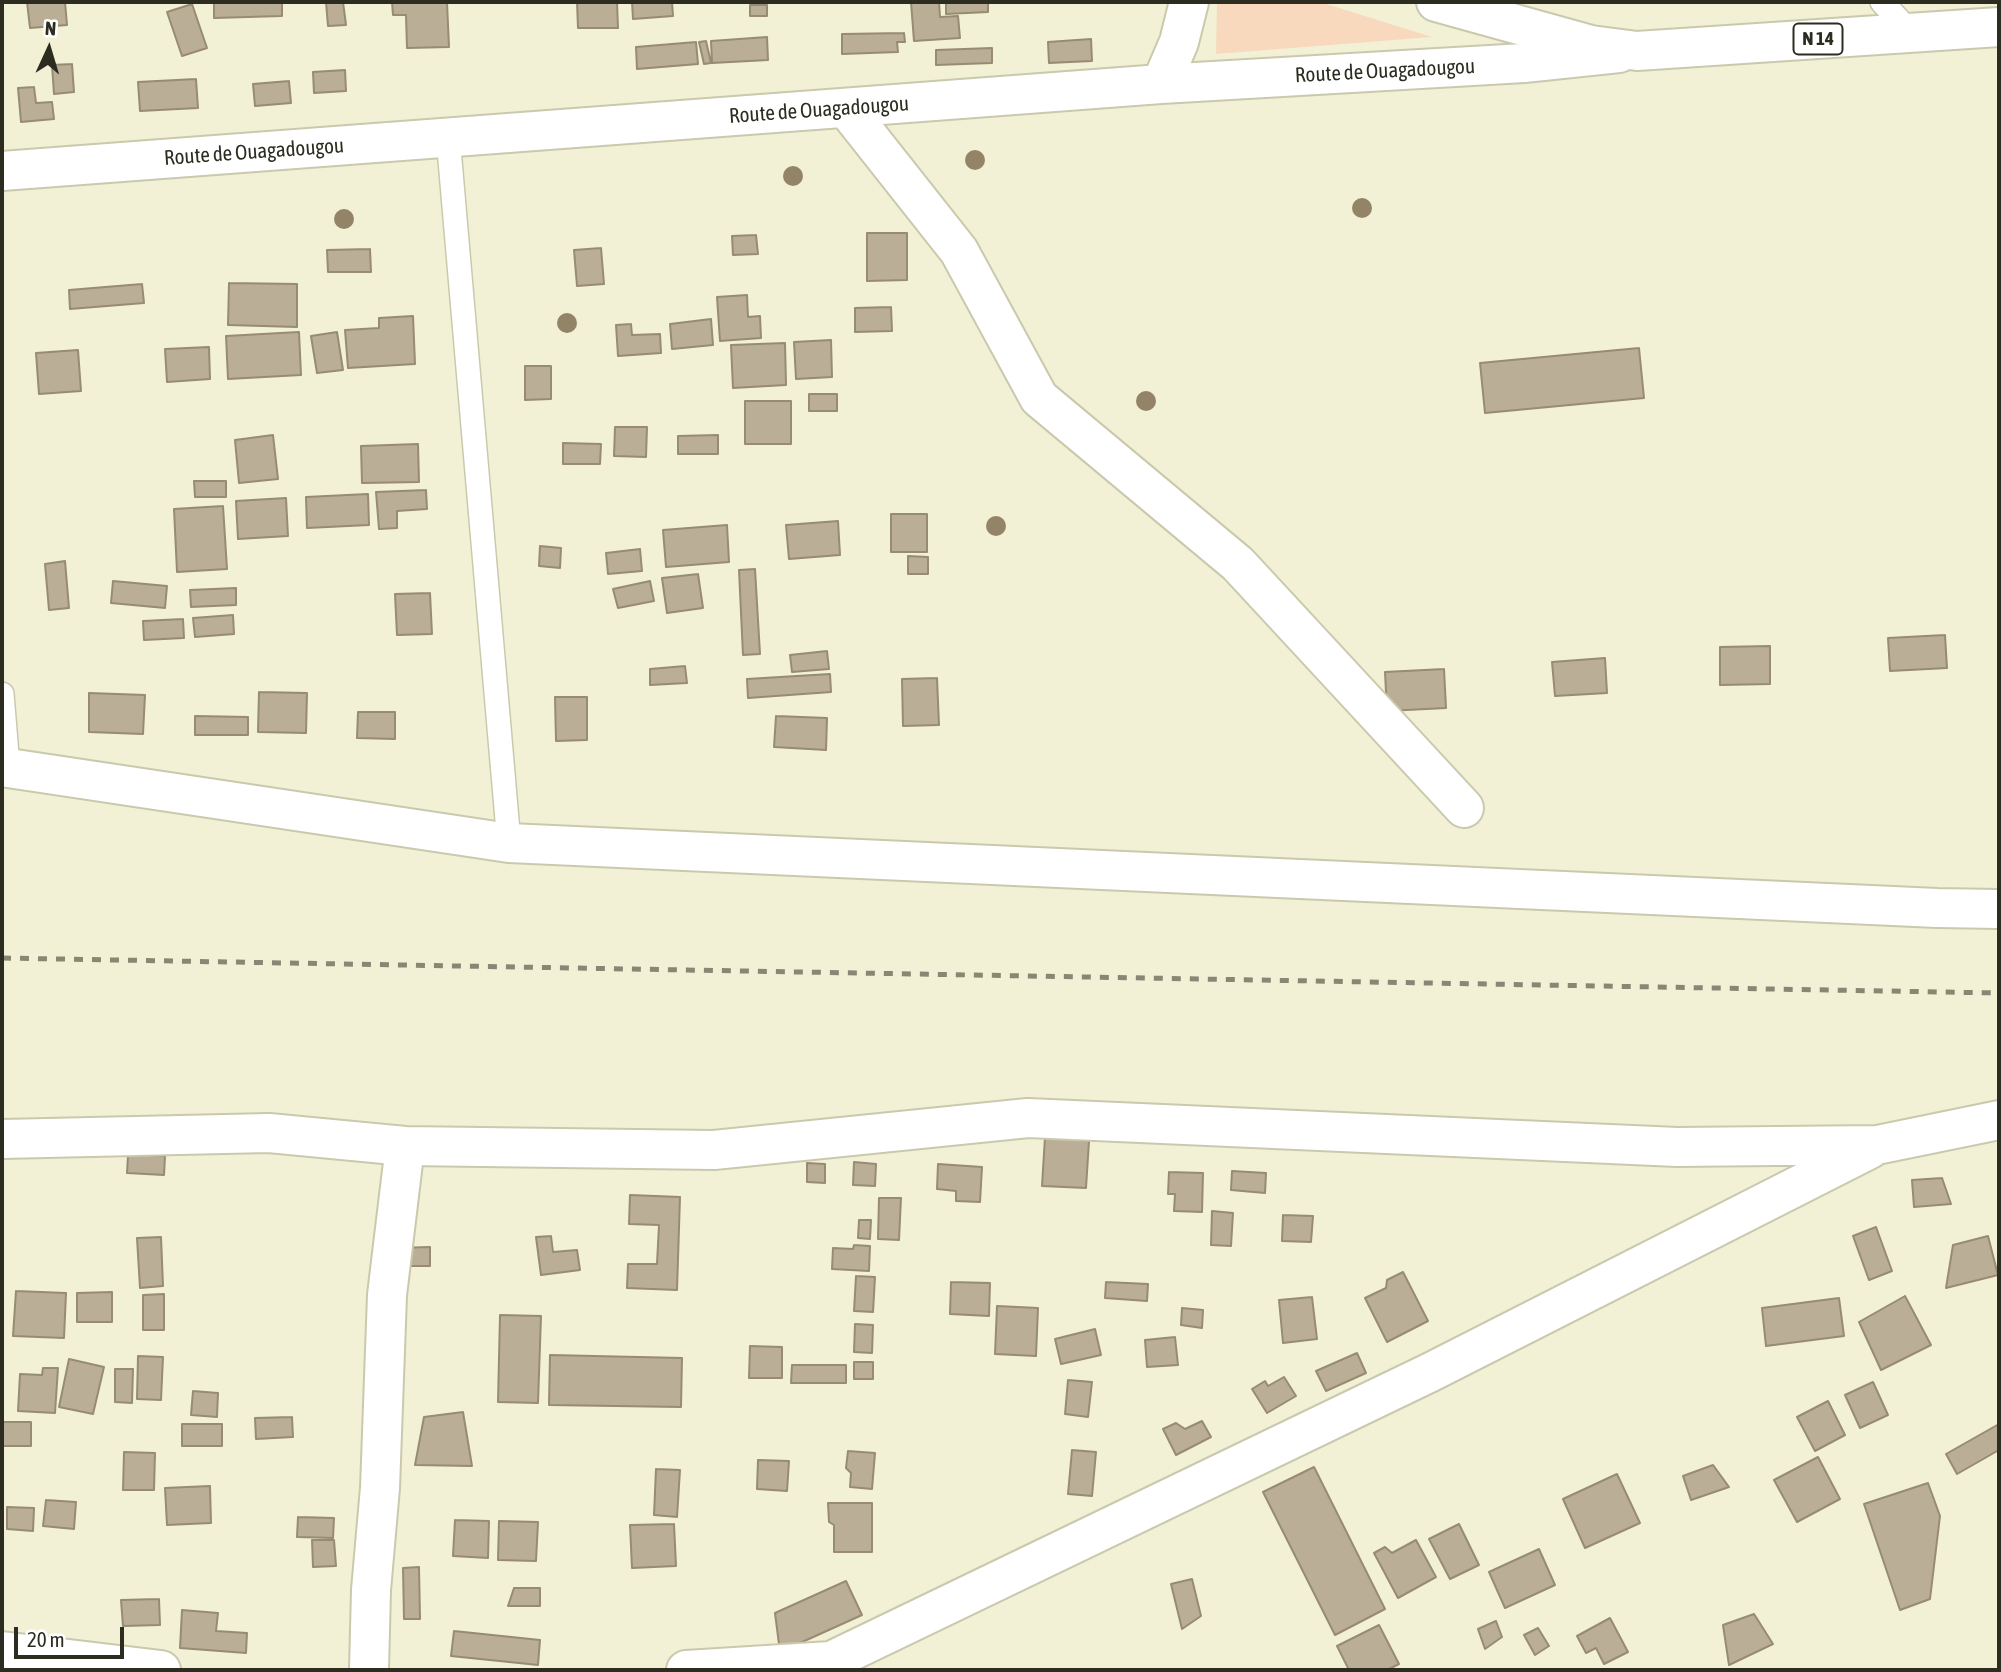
<!DOCTYPE html>
<style>
body{margin:0}
#map{position:relative;width:2001px;height:1672px;overflow:hidden;background:#f2f1d5;font-family:"Asap Condensed",sans-serif}
canvas{display:block}
.frame{position:absolute;inset:0;border:4px solid #2c2c21;pointer-events:none}
.north{position:absolute;left:14px;top:14px;width:70px;height:70px;-webkit-text-stroke:5px #fff;paint-order:stroke;rotate:4deg;font-size:19px;font-weight:700;line-height:28px;text-align:center;color:#2c2c21}
.north::after{content:'';display:block;margin:auto;width:24px;height:32px;background:#2c2c21;clip-path:polygon(50% 0,100% 100%,50% 72%,0 100%)}
.scale{position:absolute;left:14px;top:1627px;width:110px;height:32px;box-sizing:border-box;border:4px solid #2c2c21;border-top:0;padding-left:9px;font-size:21px;line-height:24px;white-space:nowrap;color:#2c2c21;-webkit-text-stroke:5px #fff;paint-order:stroke}
</style>
<div id="map">
<canvas width="2001" height="1672"></canvas>
<div class="frame"></div>
<div class="north">N</div>
<div class="scale">20 m</div>
</div>
<script>
const g = document.querySelector('canvas').getContext('2d');
g.lineJoin = 'round';
function fillPath(path, color) {
  g.fillStyle = color;
  g.fill(path, 'evenodd');
}
function poly(rows) {
  const path = new Path2D();
  for (const r of rows) {
    path.moveTo(r[0], r[1]);
    for (let i = 2; i < r.length; i += 2) path.lineTo(r[i], r[i + 1]);
  }
  return path;
}
function trace(path, color, width, dash) {
  g.strokeStyle = color;
  g.lineWidth = width;
  g.lineCap = dash ? 'butt' : 'round';
  g.setLineDash(dash || []);
  g.stroke(path);
}
function label(font, color, halo, rows, align = 'center') {
  g.font = font + ' "Asap Condensed",sans-serif';
  g.lineWidth = 6;
  g.setLineDash([]);
  g.textBaseline = 'middle';
  g.strokeStyle = halo;
  g.fillStyle = color;
  for (const [text, x, y, turn = 0] of rows) {
    g.save();
    g.translate(x, y);
    g.rotate((+turn || 0) * Math.PI / 180);
    g.textAlign = isNaN(turn) ? turn : align;
    if (halo) g.strokeText(text, 0, 0);
    g.fillText(text, 0, 0);
    g.restore();
  }
}
fillPath(poly([
 [1217,2,1320,2,1432,37,1216,54]
]), '#f8d9bd');
const building = poly([
 [27,2,65,2,67,25,30,28,27,2],
 [214,2,282,2,282,16,214,18,214,2],
 [326,2,343,2,346,25,328,26,326,2],
 [392,2,447,2,449,47,407,48,406,15,393,15,392,2],
 [577,2,617,2,618,28,578,28,577,2],
 [632,2,672,2,673,16,633,19,632,2],
 [911,2,939,2,940,17,958,16,960,38,914,41,911,2],
 [946,2,988,2,988,12,946,14,946,2],
 [192,4,207,48,182,56,167,12,192,4],
 [750,5,767,5,767,16,750,16,750,5],
 [904,33,905,42,897,42,898,52,842,54,842,34,904,33],
 [767,37,768,60,712,63,711,41,767,37],
 [1091,39,1092,61,1049,63,1048,42,1091,39],
 [706,41,711,63,704,64,699,42,706,41],
 [696,42,698,64,637,69,636,47,696,42],
 [992,48,992,63,936,65,936,50,992,48],
 [72,64,74,92,54,94,52,65,72,64],
 [345,70,346,91,314,93,313,72,345,70],
 [196,79,198,108,140,111,138,82,196,79],
 [289,81,291,103,255,106,253,84,289,81],
 [34,87,36,103,52,102,54,119,21,122,18,88,34,87],
 [867,233,907,233,907,280,867,281,867,233],
 [756,235,758,254,733,255,732,236,756,235],
 [601,248,604,284,577,286,574,250,601,248],
 [370,249,371,272,328,272,327,250,370,249],
 [229,283,297,284,297,327,228,325,229,283],
 [142,284,144,303,70,309,69,290,142,284],
 [747,295,748,317,760,316,761,338,720,341,717,297,747,295],
 [891,307,892,331,855,332,855,308,891,307],
 [413,316,415,364,348,368,345,330,379,328,379,318,413,316],
 [711,319,713,345,672,349,670,324,711,319],
 [631,324,632,335,660,334,661,353,618,356,616,325,631,324],
 [299,332,301,375,228,379,226,336,299,332],
 [337,332,343,370,317,373,311,336,337,332],
 [831,340,832,377,796,379,794,342,831,340],
 [785,343,786,385,733,388,731,345,785,343],
 [209,347,210,379,167,382,165,349,209,347],
 [1639,348,1644,398,1485,413,1480,363,1639,348],
 [78,350,81,391,39,394,36,353,78,350],
 [525,366,551,366,551,399,525,400,525,366],
 [809,394,837,394,837,411,809,411,809,394],
 [745,401,791,401,791,444,745,444,745,401],
 [615,427,647,427,646,457,614,456,615,427],
 [273,435,278,479,239,483,235,440,273,435],
 [718,435,718,454,678,454,678,436,718,435],
 [563,443,601,444,600,464,563,464,563,443],
 [418,444,419,482,362,483,361,446,418,444],
 [194,481,226,481,226,497,195,497,194,481],
 [426,490,427,509,397,511,397,528,379,529,376,492,426,490],
 [368,494,369,525,307,528,306,497,368,494],
 [286,498,288,536,238,539,236,501,286,498],
 [223,506,227,569,177,572,174,509,223,506],
 [891,514,927,514,927,552,891,552,891,514],
 [838,521,840,555,789,559,786,525,838,521],
 [727,525,729,562,666,567,663,530,727,525],
 [540,546,561,548,560,568,539,566,540,546],
 [640,549,642,571,608,574,606,553,640,549],
 [908,556,928,557,928,574,908,574,908,556],
 [65,561,69,608,49,610,45,564,65,561],
 [755,569,760,654,743,655,739,570,755,569],
 [698,574,703,608,667,613,662,578,698,574],
 [113,581,167,586,165,608,111,603,113,581],
 [650,581,654,601,618,608,613,589,650,581],
 [236,588,236,605,191,607,190,590,236,588],
 [430,593,432,634,397,635,395,594,430,593],
 [233,615,234,634,195,637,193,618,233,615],
 [183,619,184,638,144,640,143,621,183,619],
 [1945,635,1947,668,1890,671,1888,638,1945,635],
 [1770,646,1770,684,1720,685,1720,647,1770,646],
 [827,651,829,669,792,672,790,655,827,651],
 [1605,658,1607,693,1555,696,1552,662,1605,658],
 [685,666,687,683,650,685,650,669,685,666],
 [1444,669,1446,708,1387,711,1385,672,1444,669],
 [830,674,831,692,748,698,747,679,830,674],
 [937,678,939,725,903,726,902,679,937,678],
 [259,692,307,693,306,733,258,732,259,692],
 [89,693,145,695,143,734,89,732,89,693],
 [555,697,587,697,587,740,556,741,555,697],
 [358,712,395,712,395,739,357,738,358,712],
 [195,716,248,717,248,735,195,735,195,716],
 [776,716,827,718,826,750,774,747,776,716],
 [1045,1137,1089,1141,1086,1188,1042,1186,1045,1137],
 [128,1155,165,1156,164,1175,127,1173,128,1155],
 [854,1162,876,1164,875,1186,853,1185,854,1162],
 [807,1163,825,1164,825,1183,807,1182,807,1163],
 [938,1164,982,1167,980,1202,956,1201,956,1191,937,1189,938,1164],
 [1232,1171,1266,1173,1265,1193,1231,1190,1232,1171],
 [1169,1172,1203,1173,1202,1212,1174,1211,1175,1194,1168,1194,1169,1172],
 [1942,1178,1951,1204,1914,1207,1912,1180,1942,1178],
 [630,1195,680,1197,677,1290,627,1288,628,1264,657,1264,659,1225,629,1224,630,1195],
 [879,1198,901,1198,899,1240,878,1239,879,1198],
 [1212,1211,1233,1213,1231,1246,1211,1245,1212,1211],
 [1283,1215,1313,1216,1311,1242,1282,1241,1283,1215],
 [859,1220,871,1220,870,1239,858,1238,859,1220],
 [1876,1227,1892,1271,1869,1280,1853,1236,1876,1227],
 [551,1236,553,1252,577,1250,580,1270,541,1275,536,1237,551,1236],
 [1988,1236,1998,1275,1946,1288,1953,1245,1988,1236],
 [161,1237,163,1286,140,1288,137,1238,161,1237],
 [854,1245,870,1246,869,1271,832,1269,833,1248,853,1249,854,1245],
 [430,1247,430,1266,396,1266,397,1248,430,1247],
 [1403,1272,1428,1321,1387,1342,1365,1298,1386,1288,1387,1280,1403,1272],
 [856,1276,875,1277,873,1312,854,1311,856,1276],
 [951,1282,990,1283,989,1316,950,1314,951,1282],
 [1106,1282,1148,1284,1147,1301,1105,1298,1106,1282],
 [16,1291,66,1293,64,1338,13,1336,16,1291],
 [112,1292,112,1322,77,1322,77,1293,112,1292],
 [164,1294,164,1330,143,1330,143,1295,164,1294],
 [1905,1296,1931,1345,1881,1370,1859,1322,1905,1296],
 [1312,1297,1317,1339,1283,1343,1279,1300,1312,1297],
 [1839,1298,1844,1336,1766,1346,1762,1308,1839,1298],
 [997,1306,1038,1308,1036,1356,995,1354,997,1306],
 [1182,1308,1203,1310,1202,1328,1181,1325,1182,1308],
 [500,1315,541,1316,538,1403,498,1402,500,1315],
 [855,1324,873,1325,872,1353,854,1352,855,1324],
 [1095,1329,1101,1355,1061,1364,1055,1339,1095,1329],
 [1175,1337,1178,1365,1147,1367,1145,1340,1175,1337],
 [750,1346,782,1347,782,1378,749,1378,750,1346],
 [1357,1353,1366,1373,1326,1391,1316,1371,1357,1353],
 [550,1355,682,1358,681,1407,549,1405,550,1355],
 [138,1356,163,1357,161,1400,137,1399,138,1356],
 [69,1359,104,1367,93,1414,59,1407,69,1359],
 [854,1362,873,1362,873,1379,854,1379,854,1362],
 [792,1365,846,1365,846,1383,791,1383,792,1365],
 [43,1368,58,1368,55,1413,18,1411,20,1374,42,1375,43,1368],
 [115,1369,133,1369,132,1403,115,1402,115,1369],
 [1284,1377,1296,1396,1267,1413,1252,1389,1265,1381,1268,1386,1284,1377],
 [1068,1380,1092,1382,1088,1417,1065,1414,1068,1380],
 [1873,1382,1888,1415,1860,1428,1845,1395,1873,1382],
 [193,1391,218,1393,217,1417,191,1415,193,1391],
 [1828,1401,1845,1435,1815,1451,1797,1417,1828,1401],
 [463,1412,472,1466,415,1465,424,1417,463,1412],
 [292,1417,293,1437,256,1439,255,1418,292,1417],
 [1202,1421,1211,1437,1176,1455,1163,1429,1176,1423,1185,1429,1202,1421],
 [2,1422,31,1422,31,1446,2,1446,2,1422],
 [182,1424,222,1424,222,1446,182,1446,182,1424],
 [1999,1424,1999,1450,1957,1474,1946,1454,1999,1424],
 [1072,1450,1096,1452,1092,1496,1068,1494,1072,1450],
 [848,1451,875,1453,872,1489,850,1487,851,1473,846,1468,848,1451],
 [124,1452,155,1453,154,1490,123,1490,124,1452],
 [1818,1457,1840,1499,1797,1522,1774,1480,1818,1457],
 [758,1460,789,1461,787,1491,757,1489,758,1460],
 [1713,1465,1729,1487,1691,1500,1683,1476,1713,1465],
 [1314,1467,1385,1609,1335,1635,1263,1492,1314,1467],
 [656,1469,680,1470,677,1517,654,1515,656,1469],
 [1617,1474,1640,1523,1585,1548,1563,1499,1617,1474],
 [1928,1483,1940,1516,1930,1599,1900,1610,1864,1504,1928,1483],
 [210,1486,211,1523,167,1525,165,1488,210,1486],
 [46,1500,76,1502,74,1529,43,1526,46,1500],
 [828,1503,872,1503,872,1552,834,1552,834,1525,829,1522,828,1503],
 [7,1507,34,1508,33,1531,7,1529,7,1507],
 [298,1517,334,1518,333,1538,297,1537,298,1517],
 [455,1520,489,1521,488,1558,453,1556,455,1520],
 [499,1521,538,1522,536,1561,498,1560,499,1521],
 [674,1524,676,1566,632,1568,630,1525,674,1524],
 [1459,1524,1479,1565,1450,1579,1429,1539,1459,1524],
 [312,1540,334,1540,336,1566,313,1567,312,1540],
 [1416,1540,1436,1577,1398,1598,1374,1553,1385,1547,1392,1553,1416,1540],
 [1539,1549,1555,1585,1505,1608,1489,1572,1539,1549],
 [419,1567,420,1619,404,1619,403,1568,419,1567],
 [1192,1579,1201,1616,1182,1629,1171,1584,1192,1579],
 [846,1581,862,1615,780,1652,775,1613,846,1581],
 [514,1588,540,1588,540,1606,508,1606,514,1588],
 [159,1599,160,1625,123,1626,121,1600,159,1599],
 [182,1610,218,1613,216,1631,247,1633,246,1653,180,1648,182,1610],
 [1754,1614,1773,1644,1729,1665,1723,1625,1754,1614],
 [1610,1618,1628,1652,1604,1664,1596,1648,1586,1653,1577,1636,1610,1618],
 [1496,1621,1502,1637,1485,1649,1478,1629,1496,1621],
 [1379,1625,1399,1664,1387,1670,1349,1670,1337,1646,1379,1625],
 [1538,1628,1549,1646,1535,1655,1524,1635,1538,1628],
 [454,1631,540,1640,538,1665,451,1656,454,1631]
]);
fillPath(building, '#bbae96');
trace(building, '#978b74', 2);
const service = poly([
 [1882,2,1911,33],
 [448,137,509,843],
 [2,694,8,767]
]);
const minor = poly([
 [1161,84,1179,42,1189,2],
 [846,108,959,251,1039,398,1238,564,1464,808],
 [2,171,1161,84,1524,63,1619,53],
 [2,767,509,843,1937,908,1999,909],
 [2,1139,269,1133,405,1146,714,1150,1028,1118,1677,1147,1877,1145,1999,1120],
 [2,1651,161,1670],
 [369,1670,371,1590,380,1488,387,1295,405,1146],
 [686,1670,831,1661,1431,1372,1870,1149]
]);
const primary = poly([
 [1436,2,1591,45,1637,51,1999,27]
]);
trace(service, '#cac9ae', 26);
trace(minor, '#cac9ae', 42);
trace(primary, '#cac9ae', 42);
trace(service, '#fff', 23);
trace(minor, '#fff', 38);
trace(primary, '#fff', 38);
trace(poly([
 [2,958,1999,993]
]), '#888774', 5, [9, 9]);
g.fillStyle = '#938468';
for (const [x, y] of [
 [975,160],
 [793,176],
 [1362,208],
 [344,219],
 [567,323],
 [1146,401],
 [996,526]
]) {
  g.beginPath();
  g.arc(x, y, 10, 0, 2 * Math.PI);
  g.fill();
}
for (const [x, y, w] of [
 [1818,39,49]
]) {
  const box = new Path2D();
  box.roundRect(x - w / 2, y - 15.5, w, 31, 5);
  g.fillStyle = '#fff';
  g.fill(box);
  trace(box, '#2c2c21', 2);
}
label('bold 19px', '#2c2c21', null, [
 ["N 14",1818,39]
]);
label('21px', '#2c2c21', '#fff', [
 ["Route de Ouagadougou",1385,71,-3],
 ["Route de Ouagadougou",819,110,-4],
 ["Route de Ouagadougou",254,152,-4]
]);
</script>
